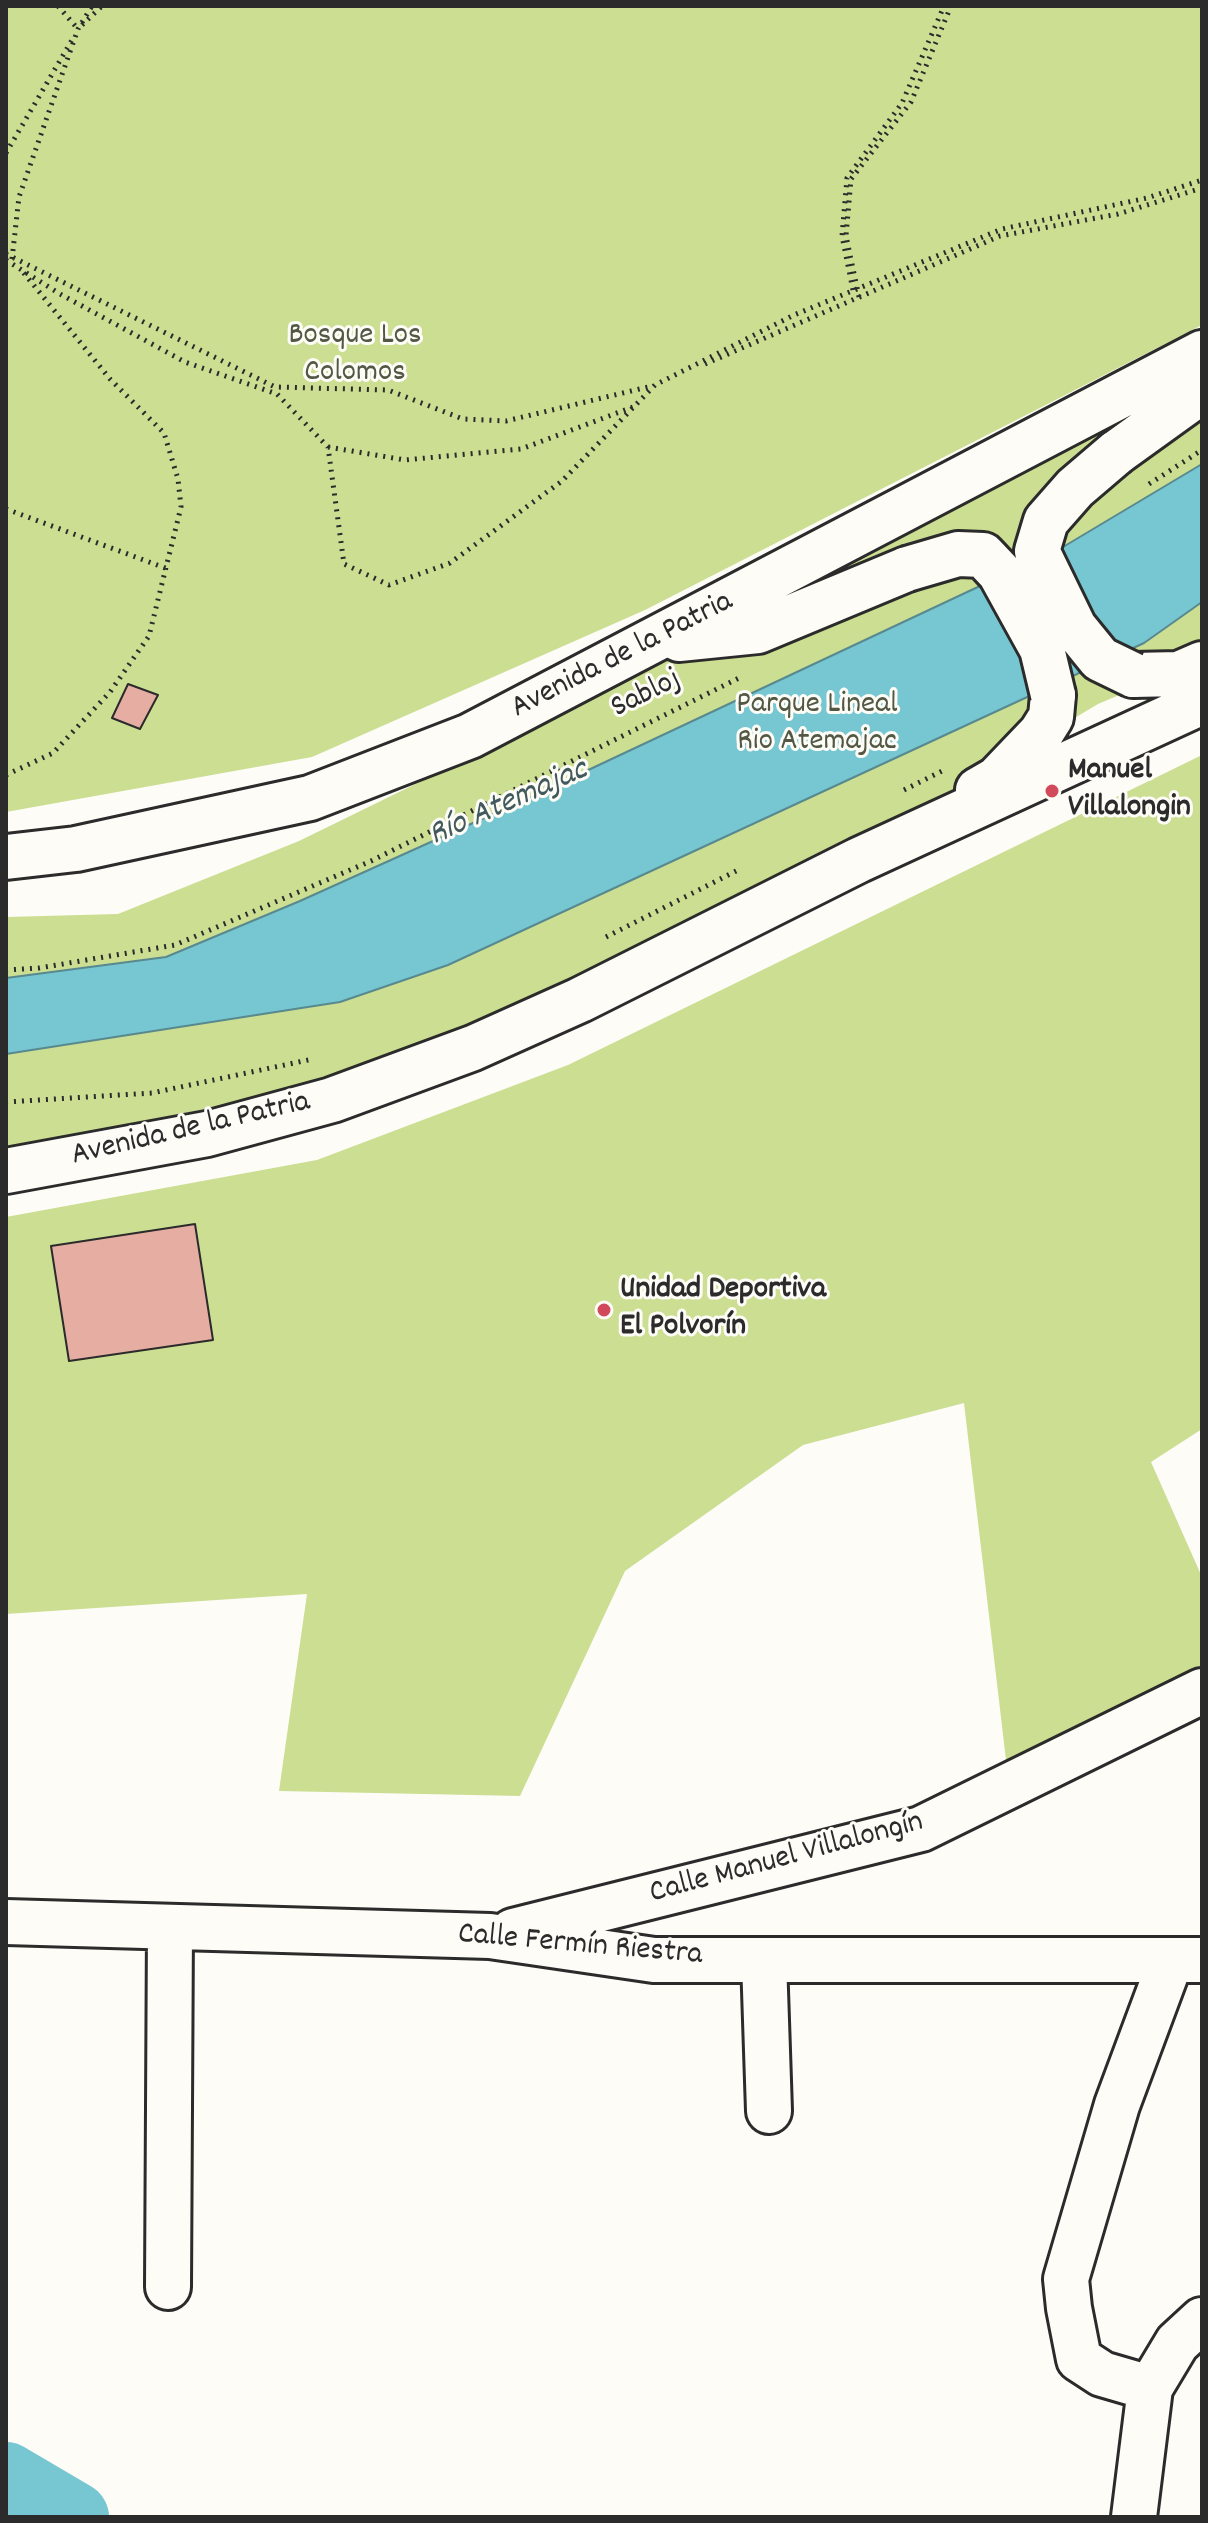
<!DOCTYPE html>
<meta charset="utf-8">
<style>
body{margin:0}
#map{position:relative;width:1208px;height:2523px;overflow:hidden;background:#fdfcf7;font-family:Dekko,sans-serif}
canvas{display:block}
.frame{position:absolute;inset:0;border:8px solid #2b2b2b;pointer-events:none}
</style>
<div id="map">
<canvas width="1208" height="2523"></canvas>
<div class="frame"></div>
</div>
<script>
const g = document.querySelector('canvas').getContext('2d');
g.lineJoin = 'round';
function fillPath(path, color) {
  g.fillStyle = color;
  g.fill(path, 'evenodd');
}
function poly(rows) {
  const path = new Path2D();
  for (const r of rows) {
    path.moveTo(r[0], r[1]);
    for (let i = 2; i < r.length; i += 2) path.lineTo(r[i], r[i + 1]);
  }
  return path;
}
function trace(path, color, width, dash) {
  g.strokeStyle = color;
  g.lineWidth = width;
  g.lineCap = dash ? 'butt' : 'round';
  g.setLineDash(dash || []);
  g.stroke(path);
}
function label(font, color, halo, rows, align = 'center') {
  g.font = font + ' Dekko,sans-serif';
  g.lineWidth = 6;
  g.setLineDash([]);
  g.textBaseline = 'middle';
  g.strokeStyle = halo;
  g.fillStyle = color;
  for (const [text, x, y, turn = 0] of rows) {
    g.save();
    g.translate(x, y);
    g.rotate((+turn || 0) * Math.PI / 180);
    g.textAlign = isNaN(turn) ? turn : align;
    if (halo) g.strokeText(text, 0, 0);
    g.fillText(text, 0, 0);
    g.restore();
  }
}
fillPath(poly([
 [6,6,1202,6,1202,325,645,610,312,757,6,812],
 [1202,375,1202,660,1098,704,879,835,637,955,333,1085,6,1147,6,917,118,914,299,841,714,638],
 [1202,755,1202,1429,1151,1462,1202,1577,1202,1665,1006,1760,964,1403,803,1445,625,1571,520,1796,279,1791,307,1594,6,1614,6,1217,317,1160,568,1065]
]), '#cbde92');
const water = poly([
 [1202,464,1202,602,1144,643,448,965,340,1002,6,1054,6,978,166,957,300,901,535,795,1063,547,1202,464]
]);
fillPath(water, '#76c7d1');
trace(water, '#58898f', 2);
trace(poly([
 [6,2477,74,2517]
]), '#76c7d1', 70);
const building = poly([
 [128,684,158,695,140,729,112,718,128,684],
 [195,1224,213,1340,69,1361,51,1246,195,1224]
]);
fillPath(building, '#e6ada2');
trace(building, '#2b2b2b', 2);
const minor = poly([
 [6,1922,490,1936,654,1960,1202,1960],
 [513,1931,921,1829,1202,1691],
 [764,1960,769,2111],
 [1171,1960,1117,2105,1066,2279,1069,2308,1079,2359,1102,2374,1150,2388,1177,2343,1202,2320],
 [168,2287,170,1927],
 [1134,2517,1150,2388]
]);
const major = poly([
 [1116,453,1202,391],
 [679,639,758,631,907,569],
 [1133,675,1179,674,1202,664],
 [978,790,997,779,1041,733,1051,717,1053,695],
 [6,857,76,849,310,798,470,736,1202,353],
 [6,1171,207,1134,332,1100,473,1048,580,1000,859,860,1202,702]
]);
trace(minor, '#2b2b2b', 50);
trace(major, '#2b2b2b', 50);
trace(poly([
 [58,6,78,29],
 [82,25,102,6],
 [6,153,72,40],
 [6,254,275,387,388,390,463,419,506,421,652,386],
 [12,259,19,197,78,29,92,6],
 [6,260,60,294,185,362,277,394,328,447,344,564,389,585,450,563,562,481,655,385,794,315,1002,229,1147,198,1202,180],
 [853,290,842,236,847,178,902,103,944,6],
 [859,297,846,236,851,179,911,102,951,6],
 [705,364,1000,236,1118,214,1202,188],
 [328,447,405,460,521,449,633,407],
 [1149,484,1202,450],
 [6,509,168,569],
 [6,775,53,753,110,692,149,636,181,507,178,479,164,433,110,379,23,272],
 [904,790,942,771],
 [606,937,740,869],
 [6,970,39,968,175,945,371,861,743,676],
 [6,1102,152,1093,313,1059]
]), '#2b2b2b', 5, [2, 6]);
trace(minor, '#fdfcf7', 44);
trace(major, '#fdfcf7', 44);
const majorBridge = poly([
 [1116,453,1075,488,1046,521,1037,551,1074,627,1100,659,1133,675],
 [907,569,958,554,983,555,1000,573,1042,649,1053,695]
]);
trace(majorBridge, '#2b2b2b', 50, []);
trace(majorBridge, '#fdfcf7', 44);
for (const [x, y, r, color] of [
 [1052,791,8,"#d1495b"],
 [604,1310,8,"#d1495b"]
]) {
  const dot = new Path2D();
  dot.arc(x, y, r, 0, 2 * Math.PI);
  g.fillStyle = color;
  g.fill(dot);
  trace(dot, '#fdfcf7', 3);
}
label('32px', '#535845', '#fdfcf7', [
 ["Bosque Los",355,338],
 ["Colomos",355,375],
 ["Parque Lineal",817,707],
 ["Rio Atemajac",817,744]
]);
label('32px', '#2b2b2b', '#fdfcf7', [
 ["Avenida de la Patria",623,657,-27],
 ["Sabloj",647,696,-26],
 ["Avenida de la Patria",191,1131,-13],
 ["Calle Manuel Villalongín",787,1860,-15],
 ["Calle Fermín Riestra",580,1947,5]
]);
label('bold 32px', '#2b2b2b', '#fdfcf7', [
 ["Manuel",1068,773],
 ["Villalongin",1068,810],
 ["Unidad Deportiva",620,1292],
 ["El Polvorín",620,1329]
], 'left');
label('italic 34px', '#425a5d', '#fdfcf7', [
 ["Río Atemajac",509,805,-24]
]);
</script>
